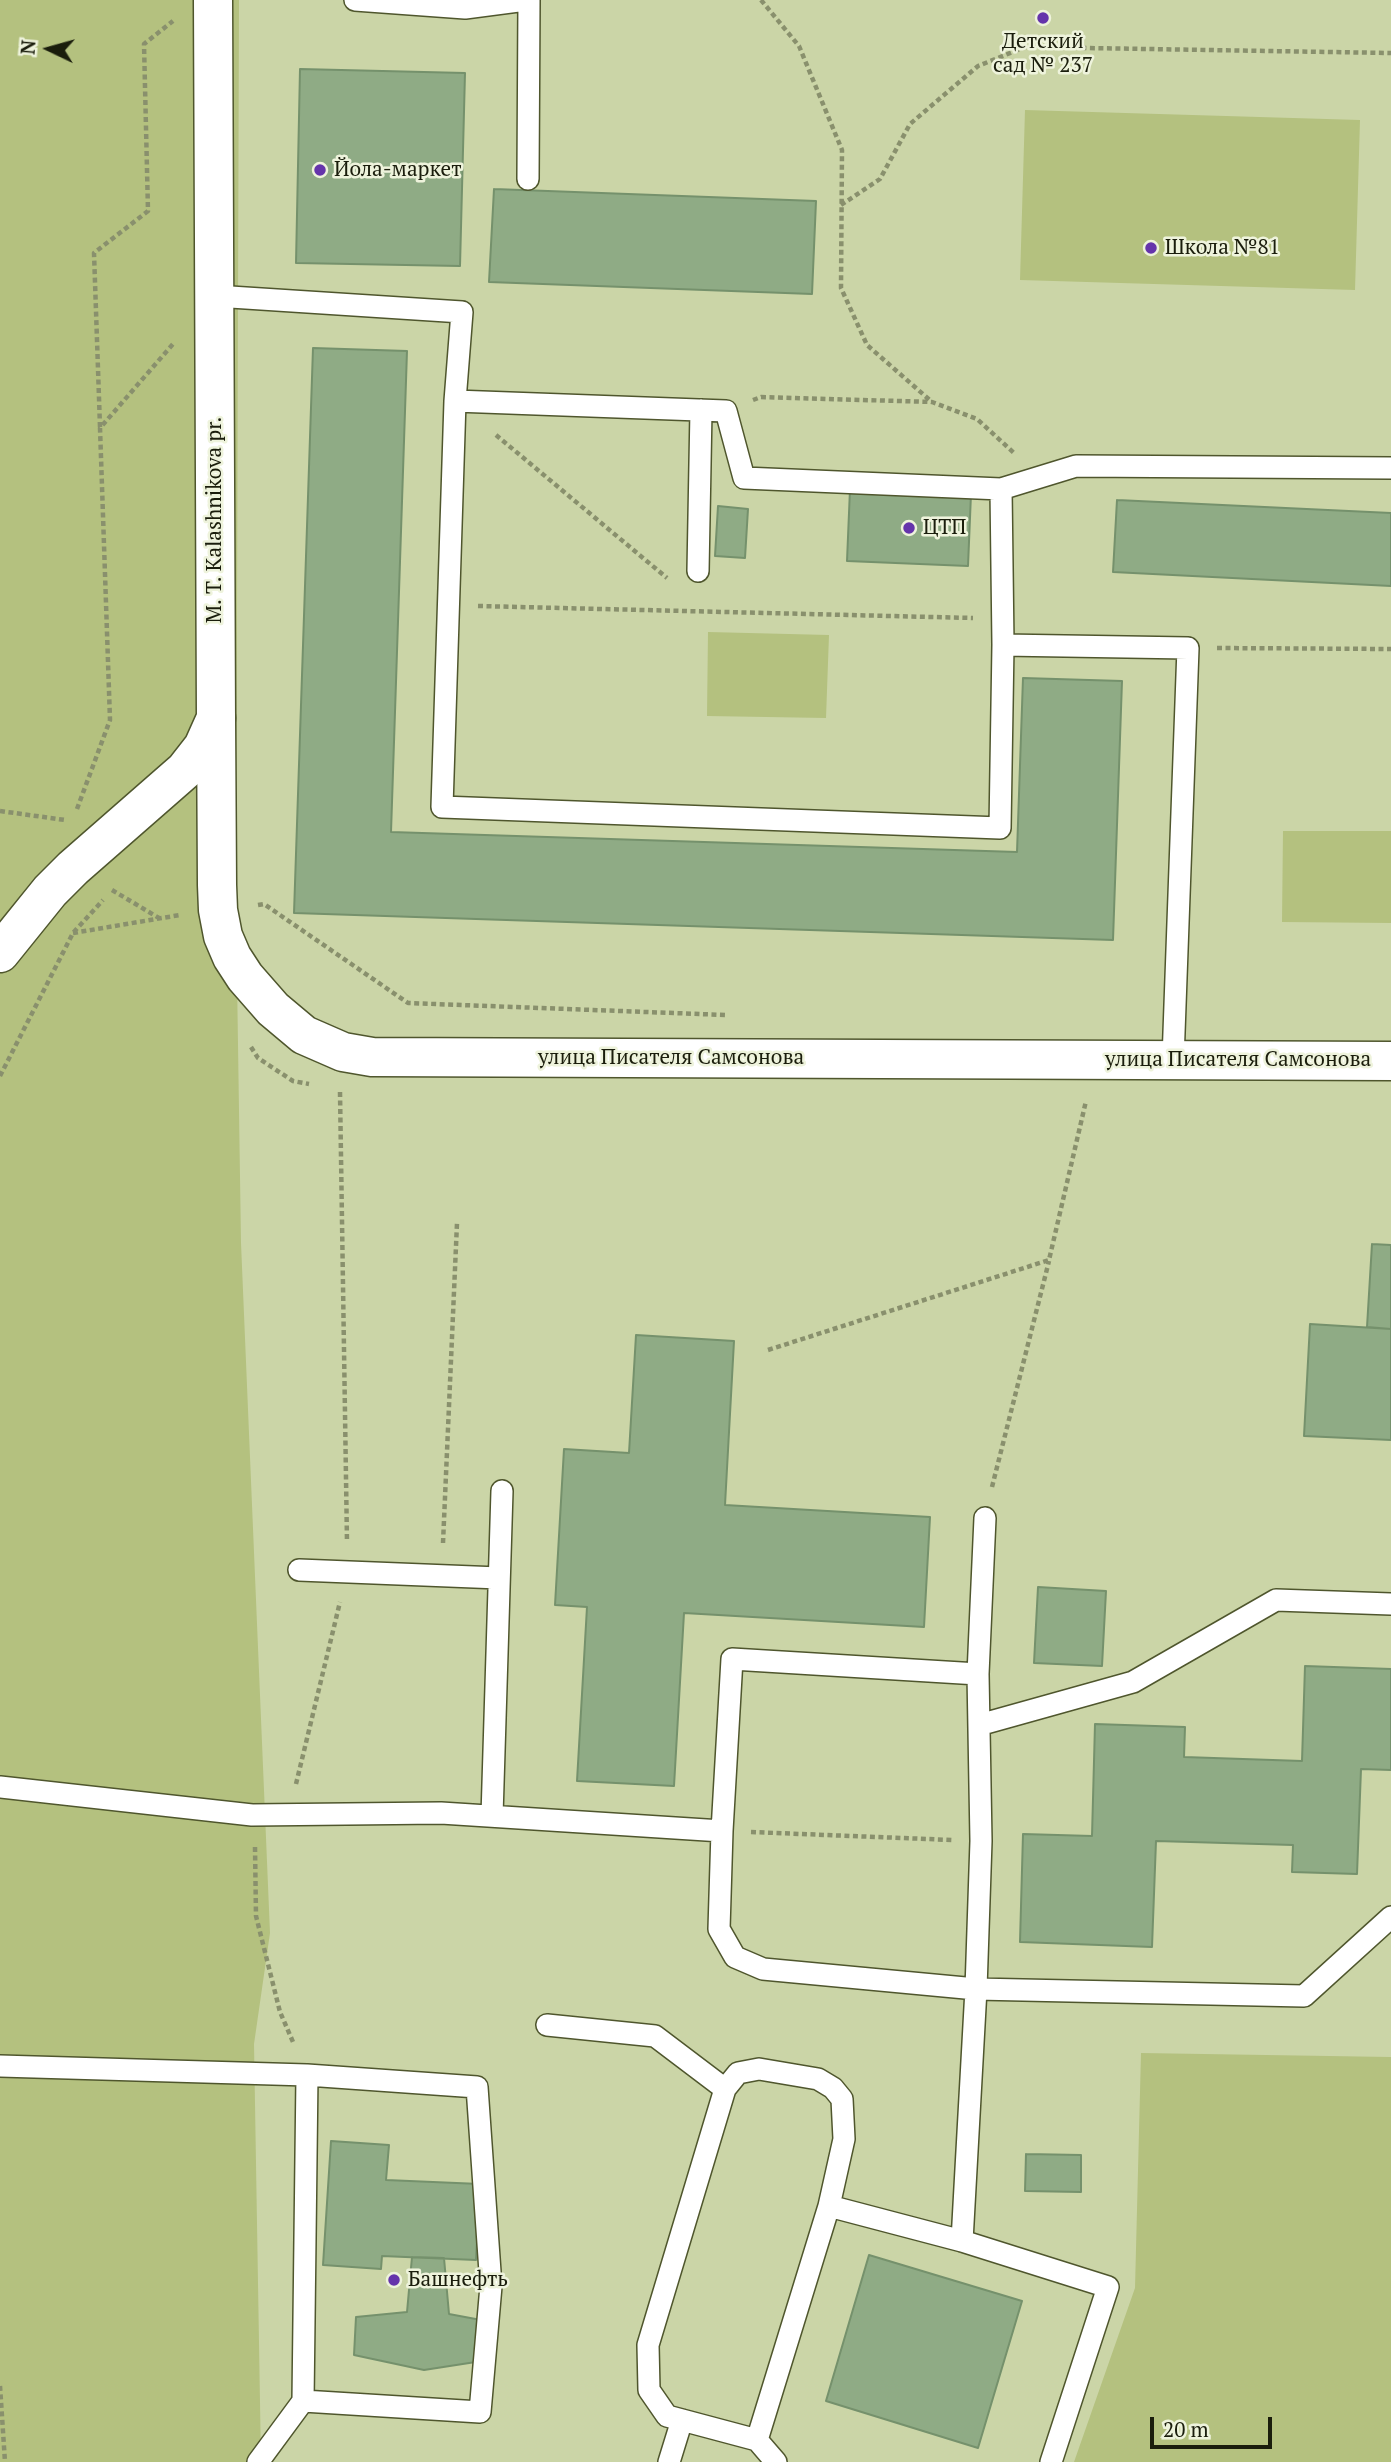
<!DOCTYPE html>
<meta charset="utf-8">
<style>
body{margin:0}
#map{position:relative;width:1391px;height:2462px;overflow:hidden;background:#cbd5a7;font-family:"PT Serif",serif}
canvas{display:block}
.north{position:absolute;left:14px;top:14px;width:70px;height:70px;-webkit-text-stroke:5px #eef3dc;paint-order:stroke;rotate:275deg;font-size:19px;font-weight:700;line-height:28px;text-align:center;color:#1a1d0c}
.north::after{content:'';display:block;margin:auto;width:24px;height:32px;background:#1a1d0c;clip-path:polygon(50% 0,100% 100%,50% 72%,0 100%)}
.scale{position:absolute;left:1150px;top:2417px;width:122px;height:32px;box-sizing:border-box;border:4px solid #1a1d0c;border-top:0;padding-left:9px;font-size:21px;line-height:24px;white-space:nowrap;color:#1a1d0c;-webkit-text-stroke:5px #eef3dc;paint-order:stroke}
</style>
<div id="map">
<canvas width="1391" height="2462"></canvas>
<div class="north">N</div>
<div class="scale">20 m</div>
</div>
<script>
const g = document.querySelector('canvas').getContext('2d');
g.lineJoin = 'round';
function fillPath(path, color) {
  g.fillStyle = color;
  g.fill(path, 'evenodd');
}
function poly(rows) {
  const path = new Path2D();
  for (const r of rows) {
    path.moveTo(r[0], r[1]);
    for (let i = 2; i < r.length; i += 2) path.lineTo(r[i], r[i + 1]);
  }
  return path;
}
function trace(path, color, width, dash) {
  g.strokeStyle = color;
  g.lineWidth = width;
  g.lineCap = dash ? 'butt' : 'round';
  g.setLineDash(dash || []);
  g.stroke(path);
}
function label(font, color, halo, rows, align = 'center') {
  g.font = font + ' "PT Serif",serif';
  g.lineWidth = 5;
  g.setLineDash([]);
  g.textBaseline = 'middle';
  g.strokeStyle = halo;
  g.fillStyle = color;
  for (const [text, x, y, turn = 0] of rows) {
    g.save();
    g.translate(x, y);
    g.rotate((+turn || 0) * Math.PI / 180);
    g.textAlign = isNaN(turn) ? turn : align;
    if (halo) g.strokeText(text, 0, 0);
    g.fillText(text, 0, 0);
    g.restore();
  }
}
fillPath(poly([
 [0,0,239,0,236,912,241,1243,270,1933,254,2044,261,2462,0,2462],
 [1025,110,1360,120,1355,290,1020,280],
 [708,632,829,635,826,718,707,716],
 [1283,831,1391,831,1391,923,1282,922],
 [1141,2053,1391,2057,1391,2462,1074,2462,1135,2288]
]), '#b4c17f');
const building = poly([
 [300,69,465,73,460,266,296,263,300,69],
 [494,189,816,201,812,294,489,282,494,189],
 [313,348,407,351,391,832,1017,852,1023,678,1122,681,1113,940,294,913,313,348],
 [850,489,971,494,968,566,847,561,850,489],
 [1117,500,1391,513,1391,586,1113,572,1117,500],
 [718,506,748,509,745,558,715,556,718,506],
 [1372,1244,1391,1245,1391,1329,1367,1327,1372,1244],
 [1310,1324,1391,1329,1391,1440,1304,1436,1310,1324],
 [636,1335,734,1341,725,1505,930,1517,924,1627,684,1613,674,1786,577,1781,587,1607,555,1605,564,1449,629,1453,636,1335],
 [1038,1587,1106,1591,1102,1666,1034,1663,1038,1587],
 [1305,1666,1391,1669,1391,1770,1361,1769,1357,1874,1292,1872,1293,1845,1156,1841,1152,1947,1020,1942,1023,1834,1092,1836,1095,1724,1185,1727,1184,1757,1302,1761,1305,1666],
 [331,2141,389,2145,386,2180,480,2184,476,2260,382,2256,381,2269,323,2265,331,2141],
 [1026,2154,1081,2155,1081,2192,1025,2191,1026,2154],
 [869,2255,1022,2301,978,2448,826,2401,869,2255],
 [412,2257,444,2258,449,2314,497,2323,495,2359,424,2370,354,2355,356,2317,407,2312,412,2257]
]);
fillPath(building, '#8fab85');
trace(building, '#75916c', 2);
const service = poly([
 [355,0,465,8,526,0],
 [528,179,529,0],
 [215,296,462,312,455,401,442,807,1000,828,1003,645,1188,648,1173,1060],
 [455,401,726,411,744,478,1001,489,1076,466,1391,468],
 [1001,489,1003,645],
 [698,571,701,410],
 [299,1570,499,1578],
 [979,1725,1133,1682,1276,1600,1391,1604],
 [0,1787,252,1815,441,1813,722,1831,719,1929,735,1957,763,1969,976,1989,1304,1996,1391,1917],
 [492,1816,502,1491],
 [722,1831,732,1659,978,1674],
 [547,2025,655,2036,725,2089],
 [0,2066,307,2075,303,2401,258,2462],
 [829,2206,962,2241,1108,2287,1051,2462],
 [962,2241,976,1989,981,1841,978,1674,985,1518],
 [303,2401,480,2412,491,2286,477,2087,307,2075],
 [757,2440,667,2416,649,2390,648,2345,725,2089,738,2073,759,2069,818,2079,833,2088,842,2099,844,2139,829,2206,757,2440,776,2462],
 [669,2462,682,2420]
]);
const minor = poly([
 [216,718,217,885,218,910,223,936,232,957,245,977,273,1009,304,1035,343,1052,372,1057,1391,1061]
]);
const tertiary = poly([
 [0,953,50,891,73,868,185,770,203,747,216,718,213,0]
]);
trace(service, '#4f562d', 24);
trace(minor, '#4f562d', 41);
trace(tertiary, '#4f562d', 41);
trace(poly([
 [761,0,799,46,842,150,841,288,867,345,932,402],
 [841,205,880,179,910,124,978,66,1025,47,1391,53],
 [753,400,761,397,932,402,977,419,1014,453],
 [100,427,94,253,148,211,144,44,173,21],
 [496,435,667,578],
 [478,606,973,618],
 [1217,648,1391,649],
 [77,809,110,720,100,428,173,344],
 [0,811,65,820],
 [112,890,159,918],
 [258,905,264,904,408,1003,726,1015],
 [73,933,180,915],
 [251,1047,258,1058,293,1081,309,1084],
 [0,1076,73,933,103,900],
 [340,1092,347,1542],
 [768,1350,1049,1260,1086,1101],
 [992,1487,1049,1261],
 [443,1543,457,1223],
 [296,1784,340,1602],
 [751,1832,952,1840],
 [255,1847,256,1916,280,2012,293,2042],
 [0,2386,5,2462]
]), '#89906d', 4.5, [5, 3.5]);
trace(service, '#fff', 21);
trace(minor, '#fff', 38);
trace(tertiary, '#fff', 38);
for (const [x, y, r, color] of [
 [1043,18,7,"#6534ab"],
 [320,170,7,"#6534ab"],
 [1151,248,7,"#6534ab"],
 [909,528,7,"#6534ab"],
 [394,2280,7,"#6534ab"]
]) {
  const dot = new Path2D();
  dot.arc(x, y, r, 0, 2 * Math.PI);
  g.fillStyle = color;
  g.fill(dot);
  trace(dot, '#eef3dc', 2.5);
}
label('21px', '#1a1d0c', '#eef3dc', [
 ["Детский",1043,42,"center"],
 ["сад № 237",1043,66,"center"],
 ["Йола-маркет",334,170],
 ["Школа №81",1165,248],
 ["ЦТП",923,528],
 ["Башнефть",408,2280]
], 'left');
label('21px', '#1a1d0c', '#eef3dc', [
 ["M. T. Kalashnikova pr.",215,520,-90],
 ["улица Писателя Самсонова",671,1058],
 ["улица Писателя Самсонова",1238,1060]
]);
</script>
